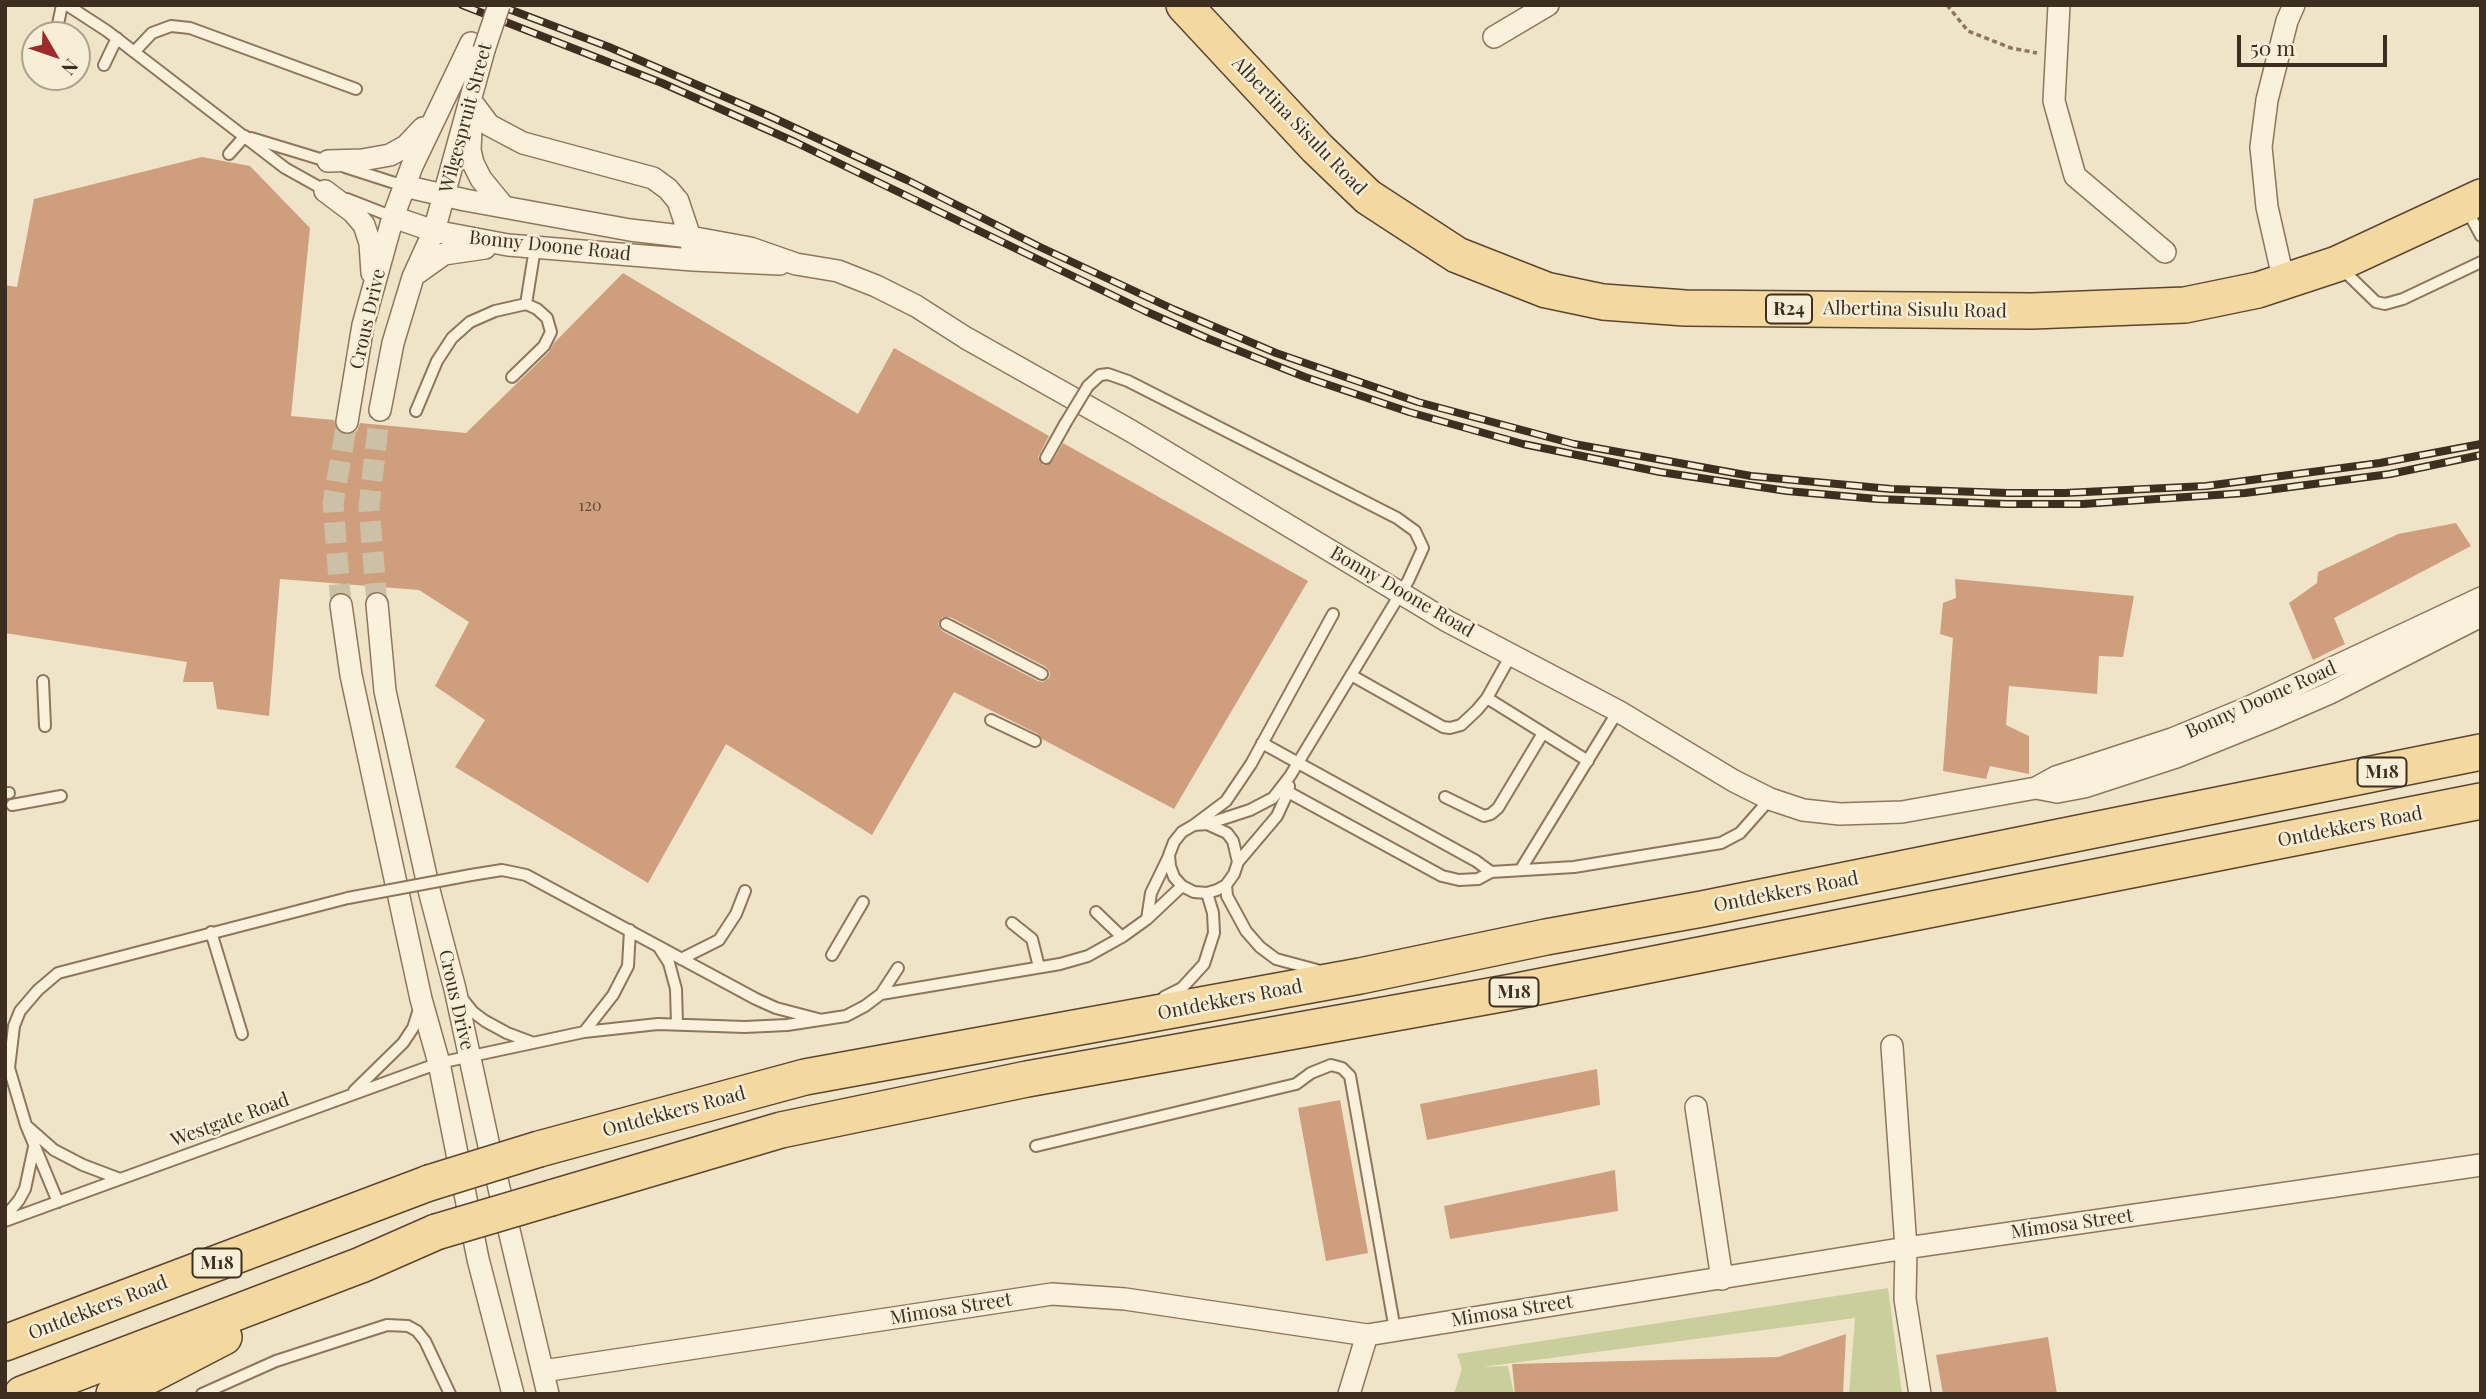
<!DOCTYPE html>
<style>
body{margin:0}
#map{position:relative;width:2486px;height:1399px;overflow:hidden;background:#f0e4c8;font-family:"Playfair Display",serif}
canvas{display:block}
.frame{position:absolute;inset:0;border:7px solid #3d2e20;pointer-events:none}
.north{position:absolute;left:21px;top:21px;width:70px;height:70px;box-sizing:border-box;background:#f7eed8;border:2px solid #ada18e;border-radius:50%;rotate:129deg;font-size:19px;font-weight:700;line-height:28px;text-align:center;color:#3d2e20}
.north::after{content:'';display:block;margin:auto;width:24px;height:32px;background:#9e2a2b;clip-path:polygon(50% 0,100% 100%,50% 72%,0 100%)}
.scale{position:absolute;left:2237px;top:35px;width:150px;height:32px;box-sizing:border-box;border:4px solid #3d2e20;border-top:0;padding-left:9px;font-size:21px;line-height:24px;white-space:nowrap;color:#3d2e20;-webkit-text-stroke:5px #f7eed8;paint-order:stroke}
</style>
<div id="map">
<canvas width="2486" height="1399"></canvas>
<div class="frame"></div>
<div class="north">N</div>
<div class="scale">50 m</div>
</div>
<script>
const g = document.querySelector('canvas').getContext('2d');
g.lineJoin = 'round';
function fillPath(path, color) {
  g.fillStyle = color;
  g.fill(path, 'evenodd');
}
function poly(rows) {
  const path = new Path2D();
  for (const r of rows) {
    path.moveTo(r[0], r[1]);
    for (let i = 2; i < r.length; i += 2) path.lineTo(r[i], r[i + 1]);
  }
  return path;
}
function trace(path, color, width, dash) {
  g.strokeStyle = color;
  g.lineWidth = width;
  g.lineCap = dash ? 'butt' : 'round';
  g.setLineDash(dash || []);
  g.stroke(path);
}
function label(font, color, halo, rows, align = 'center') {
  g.font = font + ' "Playfair Display",serif';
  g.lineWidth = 5;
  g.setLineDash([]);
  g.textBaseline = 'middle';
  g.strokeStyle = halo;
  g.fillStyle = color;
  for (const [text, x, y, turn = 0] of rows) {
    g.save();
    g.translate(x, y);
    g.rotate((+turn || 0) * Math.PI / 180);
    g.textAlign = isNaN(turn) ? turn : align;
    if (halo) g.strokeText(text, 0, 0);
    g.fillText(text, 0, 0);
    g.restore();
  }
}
fillPath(poly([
 [1888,1288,1902,1394,1849,1394,1855,1318,1482,1367,1508,1366,1514,1394,1454,1394,1462,1369,1457,1354]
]), '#c9cf9b');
fillPath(poly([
 [202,157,250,166,310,228,291,416,334,420,338,432,346,435,357,431,360,423,466,433,549,352,554,343,623,273,858,414,894,348,1049,436,1038,457,1043,465,1052,462,1063,443,1308,581,1174,809,1042,739,1038,734,954,692,872,835,726,744,648,883,455,767,485,720,435,686,469,622,419,590,280,579,269,716,217,709,213,682,183,682,187,662,5,633,5,285,17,287,34,199],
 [942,617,950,617,1046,667,1050,673,1049,678,1043,682,1038,681,942,631,938,624],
 [2456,523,2471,546,2334,618,2345,644,2313,660,2289,603,2317,583,2318,572,2398,534],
 [1955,579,2134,596,2123,657,2099,656,2097,694,2009,686,2006,725,2029,736,2029,774,1990,766,1986,779,1943,771,1953,638,1940,634,1943,603,1956,598],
 [1597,1069,1600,1105,1427,1140,1420,1104],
 [1340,1100,1368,1253,1326,1261,1298,1108],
 [1615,1170,1618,1211,1450,1239,1444,1206],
 [1846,1334,1843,1394,1515,1394,1512,1364,1778,1357],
 [2048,1337,2057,1394,1943,1394,1936,1355]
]), '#cf9f7d');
trace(poly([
 [377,604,369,506,380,410],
 [341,605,333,503,347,422]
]), '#ccc0a6', 21, [21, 10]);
const service = poly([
 [67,5,107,31,285,168,328,192],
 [56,34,62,5],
 [134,52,152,33,171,26,190,28,356,89],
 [104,65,117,38],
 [251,138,330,162],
 [229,154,245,136],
 [345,167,404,186],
 [347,199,393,217],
 [2467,210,2481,236],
 [2342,269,2376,302,2385,304,2403,299,2481,262],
 [512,377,544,346,551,332,547,318,537,309,526,304],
 [1088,386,1100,375,1108,374,1128,381,1397,518,1415,531,1423,548,1408,581,1290,776,1273,798,1250,810,1207,824],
 [416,411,437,361,452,338,470,322,495,311,526,304,535,248],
 [1046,458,1065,424],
 [946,624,1042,674],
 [1351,675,1443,727,1450,728,1461,725,1477,710,1487,698,1511,655],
 [43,681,45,726],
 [1487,698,1588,761],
 [991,720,1035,741],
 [1262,743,1476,861,1491,872,1574,867,1721,843,1740,833,1770,799],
 [1288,792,1442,876,1459,880,1478,879,1491,872],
 [5,793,9,793],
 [1445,797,1484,816,1491,814,1498,808,1543,733],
 [12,805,61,796],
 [1194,825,1226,801,1251,764,1333,614],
 [1238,862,1277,816,1288,792,1289,786],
 [1521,869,1618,711],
 [471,875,502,870,526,875,756,999,776,1008,818,1019],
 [1226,885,1217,890,1207,893,1194,892,1182,886,1174,877,1170,866,1169,855,1174,842,1182,832,1194,825,1207,824,1227,833,1233,841,1238,862,1234,874,1226,885,1227,896,1246,931,1260,947,1276,959,1317,970],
 [1096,912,1122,937],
 [1147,919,1151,893,1169,856],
 [1012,923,1032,939,1039,967],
 [211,932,242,1034],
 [660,949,669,963,676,989,677,1024],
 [832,955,863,902],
 [681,959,719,940,736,914,745,891],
 [881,994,1060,964,1088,956,1122,937,1147,919,1182,886],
 [461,997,473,1012,485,1021,507,1033,531,1042],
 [1164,997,1182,988,1204,964,1214,933,1213,913,1207,893],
 [584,1032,613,995,628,966,630,930],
 [9,1068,14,1026,20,1011,38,990,58,973,348,898],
 [5,1069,9,1068,26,1125,58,1202],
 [354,1091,403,1043,413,1028,420,1006],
 [28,1127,54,1150,83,1165,120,1179],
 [1036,1146,1296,1084,1311,1073,1331,1065,1342,1068,1350,1076,1395,1330],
 [5,1217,19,1200,25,1189,34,1147],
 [5,1221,439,1063,584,1032,658,1024,745,1027,787,1025,846,1016,865,1006,881,994,898,968],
 [202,1394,276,1361,387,1325,408,1326,417,1331,425,1341,450,1394]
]);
const minor = poly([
 [2059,5,2054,101,2075,176,2165,252],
 [1494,37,1548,5],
 [474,105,489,125,523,143,653,178,668,189,678,201,690,237,692,248],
 [471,129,470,150,473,163,481,179,504,207],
 [328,161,362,160,390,155,406,146,423,128],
 [404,186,465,200,630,230,690,237,750,248,796,264,838,271,876,286,916,306,966,338,1131,431,1447,621,1618,711,1734,781,1770,799,1803,810,1840,814,1902,812,2036,788,2057,792,2084,787,2176,757,2275,717,2330,693,2481,616],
 [325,191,353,212,364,225,370,243,372,273],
 [393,217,434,231,508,245,693,260,780,264],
 [416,274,444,254,485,248],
 [2284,282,2267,207,2261,147,2267,100,2287,21,2294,5],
 [380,410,393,343,413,277,434,231,484,50],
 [347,422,363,325,393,217,412,166,471,43],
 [377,604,385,691,430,894,455,989,489,1146,548,1394],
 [341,605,351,675,421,999,439,1063,478,1259,513,1394],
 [2036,788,2056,777,2172,739,2247,708,2481,598],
 [1892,1046,1906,1248,1905,1299,1920,1394],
 [1696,1107,1722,1279],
 [543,1371,1052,1294,1125,1299,1367,1335,1906,1248,2481,1165],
 [1349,1394,1367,1335]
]);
const primary = poly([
 [1184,5,1317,148,1368,197,1457,255,1546,290,1603,302,1685,308,2032,311,2185,305,2258,290,2337,264,2481,197],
 [539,1149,805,1077,1360,976,1546,937,1702,909,2481,752],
 [551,1198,781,1130,1027,1079,1512,992,2481,801],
 [5,1343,429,1183],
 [22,1394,361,1265,436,1232],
 [114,1394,224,1337]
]);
trace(service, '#8d765c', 14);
trace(minor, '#8d765c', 24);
trace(primary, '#5b4430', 38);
trace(poly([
 [1947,5,1968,31,2011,48,2037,53]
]), '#8d765c', 3.5, [5, 3.5]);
trace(service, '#faf1dc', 10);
trace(minor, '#faf1dc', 21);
trace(primary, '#f3d9a0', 35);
const rail = poly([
 [462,5,662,83,795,142,1145,311,1209,339,1305,377,1409,412,1523,444,1660,472,1787,491,1877,499,2007,504,2083,504,2245,493,2390,474,2481,455],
 [498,5,609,47,767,115,907,180,1040,247,1175,310,1276,353,1418,402,1574,444,1751,476,1891,489,2008,493,2065,493,2206,486,2380,463,2481,444]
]);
trace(rail, '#3d2e20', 8);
trace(rail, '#f7eed8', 5, [16]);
const serviceBridge = poly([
 [1065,424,1088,386],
 [348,898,471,875]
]);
const minorBridge = poly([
 [484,50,499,5]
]);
const primaryBridge = poly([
 [429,1183,539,1149],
 [436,1232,551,1198]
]);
trace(serviceBridge, '#8d765c', 14, []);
trace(minorBridge, '#8d765c', 24, []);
trace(primaryBridge, '#5b4430', 38, []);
trace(serviceBridge, '#faf1dc', 10);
trace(minorBridge, '#faf1dc', 21);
trace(primaryBridge, '#f3d9a0', 35);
label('16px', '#624a37', null, [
 ["120",590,506]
]);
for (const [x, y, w] of [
 [1789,309,46],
 [2382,772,49],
 [1514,992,49],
 [217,1263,49]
]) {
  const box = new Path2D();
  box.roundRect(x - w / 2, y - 14.5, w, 29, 5);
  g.fillStyle = '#f7eed8';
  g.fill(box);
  trace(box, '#3d2e20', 2);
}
label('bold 18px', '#3d2e20', null, [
 ["R24",1789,309],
 ["M18",2382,772],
 ["M18",1514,992],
 ["M18",217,1263]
]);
label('19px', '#3d2e20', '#f7eed8', [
 ["Wilgespruit Street",466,118,-75],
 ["Albertina Sisulu Road",1299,126,46],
 ["Bonny Doone Road",550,246,6],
 ["Albertina Sisulu Road",1915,310,1],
 ["Crous Drive",368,319,-77],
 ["Bonny Doone Road",1402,592,30],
 ["Bonny Doone Road",2261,700,-24],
 ["Ontdekkers Road",2350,827,-11],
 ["Ontdekkers Road",1786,892,-11],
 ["Crous Drive",456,1000,77],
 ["Ontdekkers Road",1230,1000,-11],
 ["Ontdekkers Road",674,1112,-15],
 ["Westgate Road",230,1120,-20],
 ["Mimosa Street",2072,1224,-8],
 ["Ontdekkers Road",98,1308,-21],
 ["Mimosa Street",951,1309,-9],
 ["Mimosa Street",1512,1311,-9]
]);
</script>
